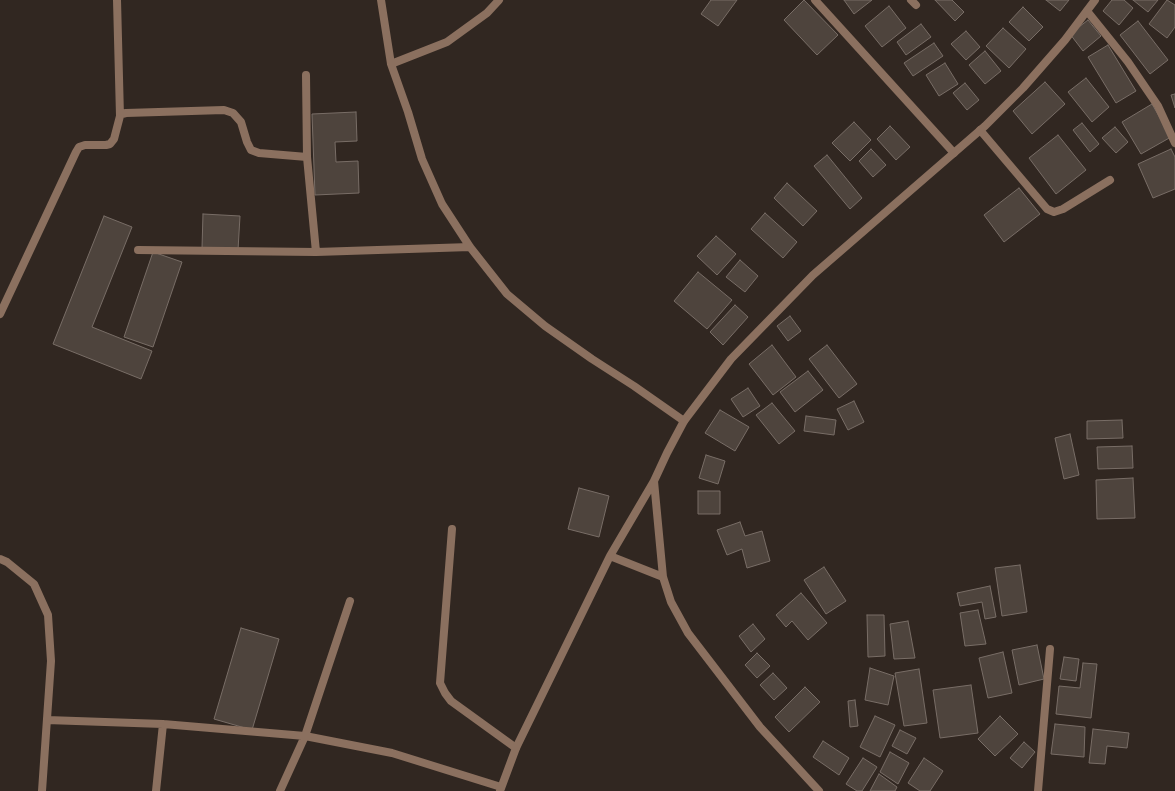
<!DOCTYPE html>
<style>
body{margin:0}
canvas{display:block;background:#312721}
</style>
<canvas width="1175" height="791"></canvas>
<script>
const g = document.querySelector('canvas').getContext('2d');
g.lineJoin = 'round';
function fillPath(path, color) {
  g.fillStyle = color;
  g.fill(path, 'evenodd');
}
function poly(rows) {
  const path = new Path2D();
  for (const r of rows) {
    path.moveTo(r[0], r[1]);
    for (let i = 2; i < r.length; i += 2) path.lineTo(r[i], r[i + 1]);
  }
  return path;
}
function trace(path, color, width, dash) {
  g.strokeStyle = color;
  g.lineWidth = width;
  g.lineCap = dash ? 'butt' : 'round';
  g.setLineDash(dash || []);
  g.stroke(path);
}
const building = poly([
 [711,0,737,0,718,26,701,14,711,0],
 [804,0,838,35,817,55,784,20,804,0],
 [844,0,872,0,854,14,844,0],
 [935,0,952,0,964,12,955,21,935,0],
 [1046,0,1069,0,1060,11,1046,0],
 [1112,0,1124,0,1133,8,1119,25,1103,11,1112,0],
 [1133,0,1158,0,1148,12,1133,0],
 [1167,0,1175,5,1175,27,1167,38,1149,24,1167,0],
 [889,6,906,28,882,47,865,26,889,6],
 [1023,7,1043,27,1029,41,1009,22,1023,7],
 [1088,20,1101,36,1083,51,1070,34,1088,20],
 [1138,21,1168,60,1150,74,1120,35,1138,21],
 [921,24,931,37,906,55,897,42,921,24],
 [1003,28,1026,49,1009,68,986,46,1003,28],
 [966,31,980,47,966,60,951,44,966,31],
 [934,43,943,56,913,76,904,63,934,43],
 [1108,45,1136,91,1116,103,1088,57,1108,45],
 [985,51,1001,71,985,84,969,65,985,51],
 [945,63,958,84,939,96,926,75,945,63],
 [1086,78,1109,107,1092,122,1068,92,1086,78],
 [1045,82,1065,104,1032,134,1013,111,1045,82],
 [965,83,979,100,967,110,953,93,965,83],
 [1175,94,1175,108,1171,95,1175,94],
 [1152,104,1171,137,1141,154,1122,122,1152,104],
 [356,112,357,141,335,142,336,162,358,161,359,193,315,195,312,114,356,112],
 [854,122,871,140,850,161,832,143,854,122],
 [1082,123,1099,144,1090,152,1073,130,1082,123],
 [890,126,910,147,896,160,877,139,890,126],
 [1115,127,1128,142,1116,153,1102,138,1115,127],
 [1058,135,1086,170,1056,194,1029,158,1058,135],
 [871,149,886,165,873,177,859,161,871,149],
 [1171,149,1175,157,1175,189,1153,198,1138,164,1171,149],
 [827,155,862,198,850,209,814,166,827,155],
 [787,183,817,211,803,226,774,198,787,183],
 [1019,188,1040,214,1004,242,984,215,1019,188],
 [765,213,797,242,783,258,751,229,765,213],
 [203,214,240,216,238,250,202,248,203,214],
 [104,216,132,227,92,327,152,351,141,379,53,344,104,216],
 [716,236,736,254,717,275,697,256,716,236],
 [153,252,182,262,153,347,124,337,153,252],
 [740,260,758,276,745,292,726,277,740,260],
 [698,272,732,300,707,329,674,301,698,272],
 [735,305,748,317,723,345,710,332,735,305],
 [790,316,801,331,788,341,777,326,790,316],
 [772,345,796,377,773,395,749,364,772,345],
 [827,345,857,384,839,398,809,359,827,345],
 [808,371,823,390,795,412,780,392,808,371],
 [748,388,760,406,743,417,731,399,748,388],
 [854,401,864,422,848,430,837,409,854,401],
 [772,403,795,431,779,444,756,415,772,403],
 [720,410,749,427,735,451,705,433,720,410],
 [806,416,836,420,834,435,804,431,806,416],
 [1122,420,1123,438,1087,439,1087,421,1122,420],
 [1070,434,1079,475,1064,479,1055,438,1070,434],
 [1132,446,1133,468,1098,469,1097,447,1132,446],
 [706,455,725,461,718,484,699,478,706,455],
 [1133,478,1135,518,1097,519,1096,480,1133,478],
 [579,488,609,496,599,537,568,529,579,488],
 [698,491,720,491,720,514,698,514,698,491],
 [740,522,745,536,762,531,770,561,747,568,742,549,727,555,717,530,740,522],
 [1020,565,1027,612,1002,616,995,568,1020,565],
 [824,567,846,601,826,614,804,580,824,567],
 [990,586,996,617,985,619,982,602,960,606,957,593,990,586],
 [801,593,827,623,808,640,792,621,786,627,776,615,801,593],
 [978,610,986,644,965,646,960,613,978,610],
 [867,615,884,615,885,656,868,657,867,615],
 [908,621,915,658,894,659,890,624,908,621],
 [753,624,765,639,751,652,739,636,753,624],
 [241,628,279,639,252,730,214,719,241,628],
 [1037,645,1044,679,1019,685,1012,650,1037,645],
 [1003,652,1012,693,988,698,979,658,1003,652],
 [757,653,770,666,757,678,745,665,757,653],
 [1064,657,1079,659,1076,681,1060,679,1064,657],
 [1083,663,1097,664,1091,718,1056,714,1059,686,1080,688,1083,663],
 [870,668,894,676,888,705,865,700,870,668],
 [919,669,927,723,904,726,895,673,919,669],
 [773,673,787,688,774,700,760,685,773,673],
 [971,685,978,733,940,738,933,690,971,685],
 [805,687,820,702,789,732,775,717,805,687],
 [855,700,858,726,850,727,848,701,855,700],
 [875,716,895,725,880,757,860,747,875,716],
 [1000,716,1018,734,995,756,978,739,1000,716],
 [1055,724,1085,727,1084,757,1051,754,1055,724],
 [1093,729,1129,733,1127,748,1107,746,1105,764,1089,763,1093,729],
 [900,730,916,738,907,754,892,746,900,730],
 [823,741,849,758,839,775,813,757,823,741],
 [1024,742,1035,752,1022,768,1010,758,1024,742],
 [890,752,909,763,898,784,880,772,890,752],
 [863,758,877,767,862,791,857,791,846,784,863,758],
 [924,758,943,771,930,791,920,791,908,783,924,758],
 [879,774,897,787,895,791,870,791,879,774]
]);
fillPath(building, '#4e443d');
trace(building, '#786d66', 1);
trace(poly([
 [117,0,120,116],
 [381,0,391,64,408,112,422,159,442,204,470,247,507,294,545,326,592,359,634,386,684,421],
 [815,0,954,153],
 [911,0,916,5],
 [1087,11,1128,62,1158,106,1175,143],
 [391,64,447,42,487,13,499,0],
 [306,75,307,157],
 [980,130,1047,209,1054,212,1063,209,1110,180],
 [138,250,316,252,470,247],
 [0,314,76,152,79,147,85,145,106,145,110,144,114,139,120,116,122,114,126,113,224,110,233,113,241,122,247,142,251,150,259,153,307,157,316,252],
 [452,529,440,683,445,693,451,701,516,748],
 [0,559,7,562,34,584,48,615,51,661,42,791],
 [47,720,163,724,305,736,392,753,501,787],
 [156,791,163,724],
 [280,791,305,736,350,601],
 [1038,791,1050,649]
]), '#8b705f', 8);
trace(poly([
 [610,556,663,577],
 [500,791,516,748,610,556,654,481],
 [819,791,760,727,688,633,671,602,663,577,654,481,667,453,684,421,731,359,813,275,985,126,1023,88,1065,40,1095,0]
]), '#8b705f', 8);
</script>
